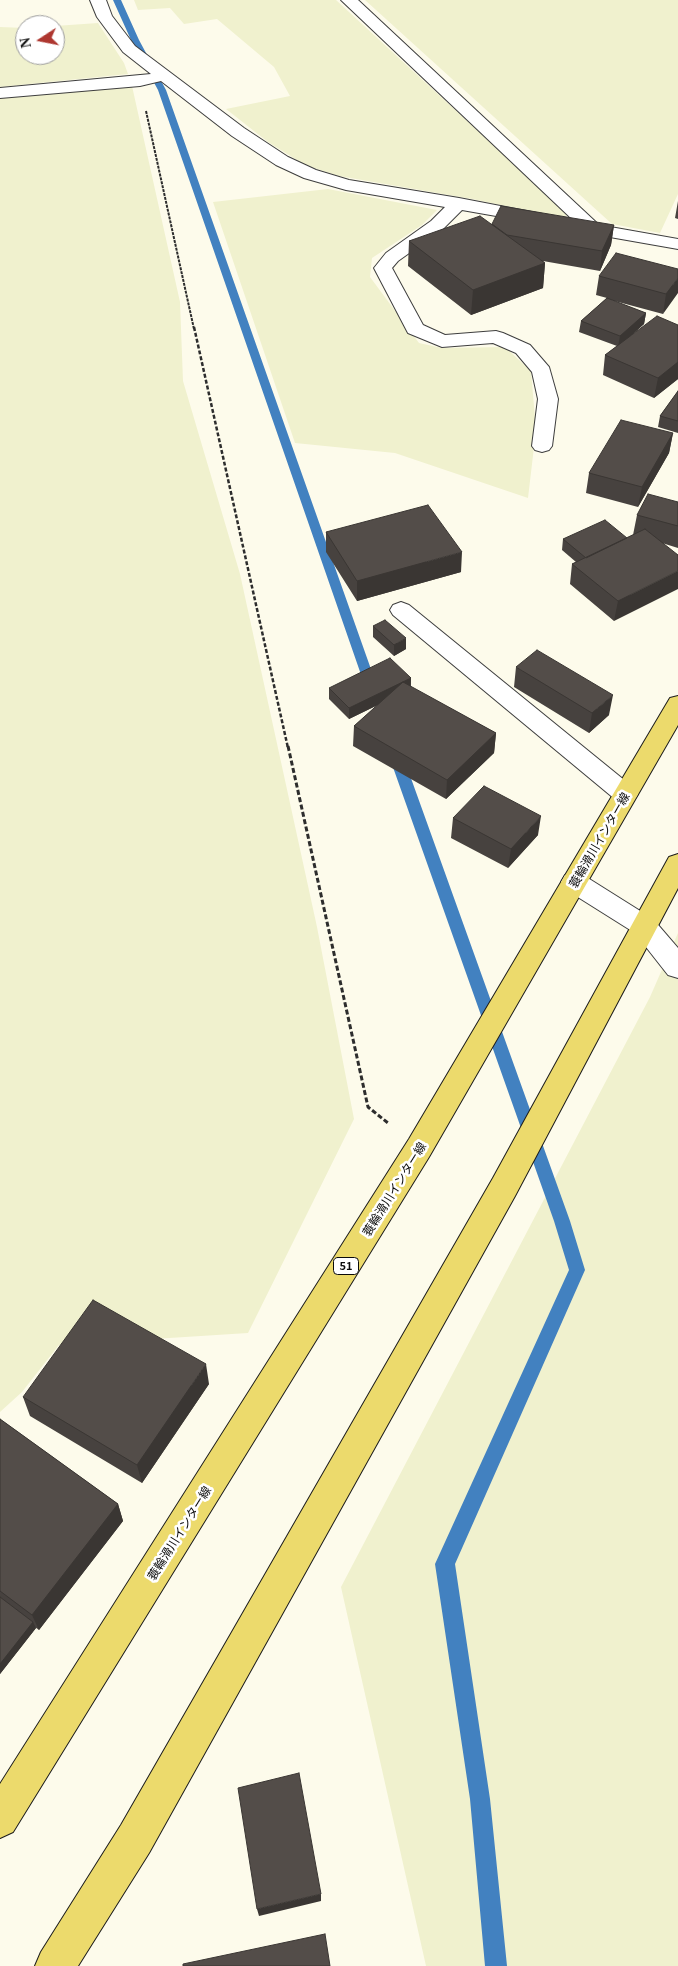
<!DOCTYPE html>
<meta charset="utf-8">
<style>
body{margin:0}
#map{position:relative;width:678px;height:1966px;overflow:hidden;background:#fdfbeb;font-family:Georgia,serif}
canvas{display:block}
.north{position:absolute;left:15px;top:15px;width:50px;height:50px;box-sizing:border-box;background:#fff;border:1px solid #9d9d9d;border-radius:50%;rotate:259deg;font-size:14px;font-weight:700;line-height:20px;text-align:center;color:#0b0b0b}
.north::after{content:'';display:block;margin:auto;width:18px;height:22px;background:#ae3730;clip-path:polygon(50% 0,100% 100%,50% 72%,0 100%)}
</style>
<div id="map">
<canvas width="678" height="1966"></canvas>
<div class="north">N</div>
</div>
<script>
const g = document.querySelector('canvas').getContext('2d');
g.lineJoin = 'round';
function fillPath(path, color) {
  g.fillStyle = color;
  g.fill(path, 'evenodd');
}
function poly(rows) {
  const path = new Path2D();
  for (const r of rows) {
    path.moveTo(r[0], r[1]);
    for (let i = 2; i < r.length; i += 2) path.lineTo(r[i], r[i + 1]);
  }
  return path;
}
function trace(path, color, width, dash) {
  g.strokeStyle = color;
  g.lineWidth = width;
  g.lineCap = dash ? 'butt' : 'round';
  g.setLineDash(dash || []);
  g.stroke(path);
}
function label(font, color, halo, rows, align = 'center') {
  g.font = font + ' Georgia,"Noto Sans JP",serif';
  g.lineWidth = 5;
  g.setLineDash([]);
  g.textBaseline = 'middle';
  g.strokeStyle = halo;
  g.fillStyle = color;
  for (const [text, x, y, turn = 0] of rows) {
    g.save();
    g.translate(x, y);
    g.rotate((+turn || 0) * Math.PI / 180);
    g.textAlign = isNaN(turn) ? turn : align;
    if (halo) g.strokeText(text, 0, 0);
    g.fillText(text, 0, 0);
    g.restore();
  }
}
fillPath(poly([
 [134,0,336,0,569,215,558,217,472,199,339,176,305,165,268,142,226,109,290,96,274,67,217,19,184,24,170,8,138,10],
 [365,0,678,0,678,194,660,233,612,224],
 [98,23,124,63,128,74,0,87,0,27,25,28,25,55,55,55,55,26],
 [132,86,180,302,183,381,240,574,317,927,354,1119,248,1333,59,1345,22,1392,0,1412,0,98],
 [328,189,437,210,422,225,372,258,370,277,419,343,442,348,505,347,531,371,536,430,528,498,395,453,295,443,213,202],
 [678,933,678,1966,426,1966,341,1587,650,997]
]), '#f0f1ce');
fillPath(poly([
 [113,0,121,0,139,40,166,90,378,689,377,692,367,692,366,689,158,90,131,40,113,0],
 [396,751,403,756,570,1221,585,1270,455,1564,490,1799,507,1966,485,1966,470,1799,435,1564,569,1270,554,1221,389,756,396,751]
]), '#4281c0');
const minor = poly([
 [90,0,106,0,112,16,135,46,244,128,288,157,316,170,349,180,459,198,542,214,545,218,542,222,536,223,462,210,443,229,398,261,392,268,423,325,445,335,496,331,503,333,530,345,549,367,558,399,552,446,549,450,542,452,535,450,532,446,538,399,532,372,516,353,493,343,442,347,408,333,374,268,386,253,431,221,445,207,346,190,304,178,276,165,232,136,161,81,140,86,0,98,0,88,151,74,123,52,97,17,90,0],
 [341,0,358,0,599,225,678,239,678,249,570,230,567,226,574,221,341,0],
 [401,602,409,605,634,788,638,794,634,800,625,803,616,800,393,615,390,610,393,605,401,602],
 [574,872,583,875,653,919,678,948,678,978,668,975,635,933,565,889,561,882,565,875,574,872]
]);
const major = poly([
 [678,696,678,725,429,1157,13,1832,0,1838,0,1784,409,1139,670,698,678,696],
 [678,854,678,888,515,1196,149,1853,78,1966,35,1966,41,1952,121,1825,493,1178,669,857,678,854]
]);
trace(minor, '#3e3e3e', 2);
trace(major, '#1c1c1c', 2);
trace(poly([
 [146,111,194,329]
]), '#2d2d2d', 2, [3, 1]);
trace(poly([
 [194,327,288,748]
]), '#2d2d2d', 2.5, [4, 2]);
trace(poly([
 [288,746,368,1107,388,1123]
]), '#2d2d2d', 3, [5, 2.5]);
fillPath(minor, '#fff');
fillPath(major, '#ecda6c');
fillPath(poly([
 [678,201,678,219,675,218],
 [492,224,614,225,611,245,600,271,543,261,545,263,543,288,471,315,408,266,409,241],
 [678,269,663,314,607,299,646,313,644,324,630,337,678,325,678,379,654,398,603,375,605,355,617,346,579,332,581,321,607,298,596,295,599,276],
 [678,391,678,433,658,427,660,416],
 [673,433,669,453,638,507,586,493,589,473],
 [678,502,678,548,662,543,614,621,570,584,572,564,576,562,562,550,563,539,627,538,633,535,637,515],
 [326,532,461,572,357,601,326,552],
 [373,626,406,649,394,656,373,637],
 [516,667,609,715,589,733,514,687],
 [411,678,411,687,496,733,494,753,446,799,353,746,354,726,378,705,349,719,329,699,329,688],
 [453,818,538,835,508,868,451,838],
 [209,1384,142,1483,30,1416,23,1397],
 [0,1419,118,1504,123,1521,39,1630,35,1627,36,1628,0,1674]
]), '#47423f');
fillPath(poly([
 [614,225,611,245,600,271,602,251],
 [545,263,543,288,471,315,473,290],
 [678,278,678,293,663,314,666,294],
 [646,313,644,324,618,347,620,336],
 [678,362,678,379,654,398,658,378],
 [673,433,669,453,638,507,642,487],
 [462,552,461,572,357,601,357,581],
 [678,571,678,589,614,621,618,601],
 [406,638,406,649,394,656,394,645],
 [411,678,410,689,349,719,349,708],
 [613,695,609,715,589,733,592,713],
 [496,733,494,753,446,799,447,780],
 [541,816,538,835,508,868,511,849],
 [206,1364,209,1384,142,1483,137,1465],
 [118,1504,123,1521,39,1630,32,1615],
 [33,1622,36,1628,0,1674,0,1664],
 [321,1894,321,1901,259,1916,257,1909]
]), '#3a3633');
const building = poly([
 [501,206,614,225,602,251,507,235,492,224,501,206],
 [480,216,545,263,473,290,409,241,480,216],
 [616,253,678,269,678,278,666,294,599,276,616,253],
 [607,298,646,313,620,336,581,321,607,298],
 [657,316,678,325,678,362,658,378,605,355,657,316],
 [678,391,678,421,660,416,678,391],
 [621,420,673,433,642,487,589,473,621,420],
 [648,494,678,502,678,526,637,515,648,494],
 [428,505,462,552,357,581,326,532,428,505],
 [605,520,627,538,586,558,563,539,605,520],
 [645,529,678,555,678,571,618,601,572,564,645,529],
 [385,620,406,638,394,645,373,626,385,620],
 [537,650,613,695,592,713,516,667,537,650],
 [390,658,411,678,349,708,329,688,390,658],
 [403,682,496,733,447,780,354,726,403,682],
 [484,786,541,816,511,849,453,818,484,786],
 [93,1300,206,1364,137,1465,23,1397,93,1300],
 [0,1419,118,1504,32,1615,0,1591,0,1419],
 [0,1597,33,1622,0,1664,0,1597],
 [299,1773,321,1894,257,1909,238,1788,299,1773],
 [325,1934,330,1966,183,1966,183,1964,325,1934]
]);
fillPath(building, '#534d49');
trace(building, '#3a3633', 1);
for (const [x, y, w] of [
 [346,1266,25]
]) {
  const box = new Path2D();
  box.roundRect(x - w / 2, y - 8.5, w, 17, 4);
  g.fillStyle = '#fff';
  g.fill(box);
  trace(box, '#0b0b0b', 1);
}
label('bold 11px', '#0b0b0b', null, [
 ["51",346,1266]
]);
label('12px', '#0b0b0b', '#fff', [
 ["蓑輪滑川インター線",599,840,-60],
 ["蓑輪滑川インター線",394,1189,-58],
 ["蓑輪滑川インター線",179,1533,-58]
]);
</script>
